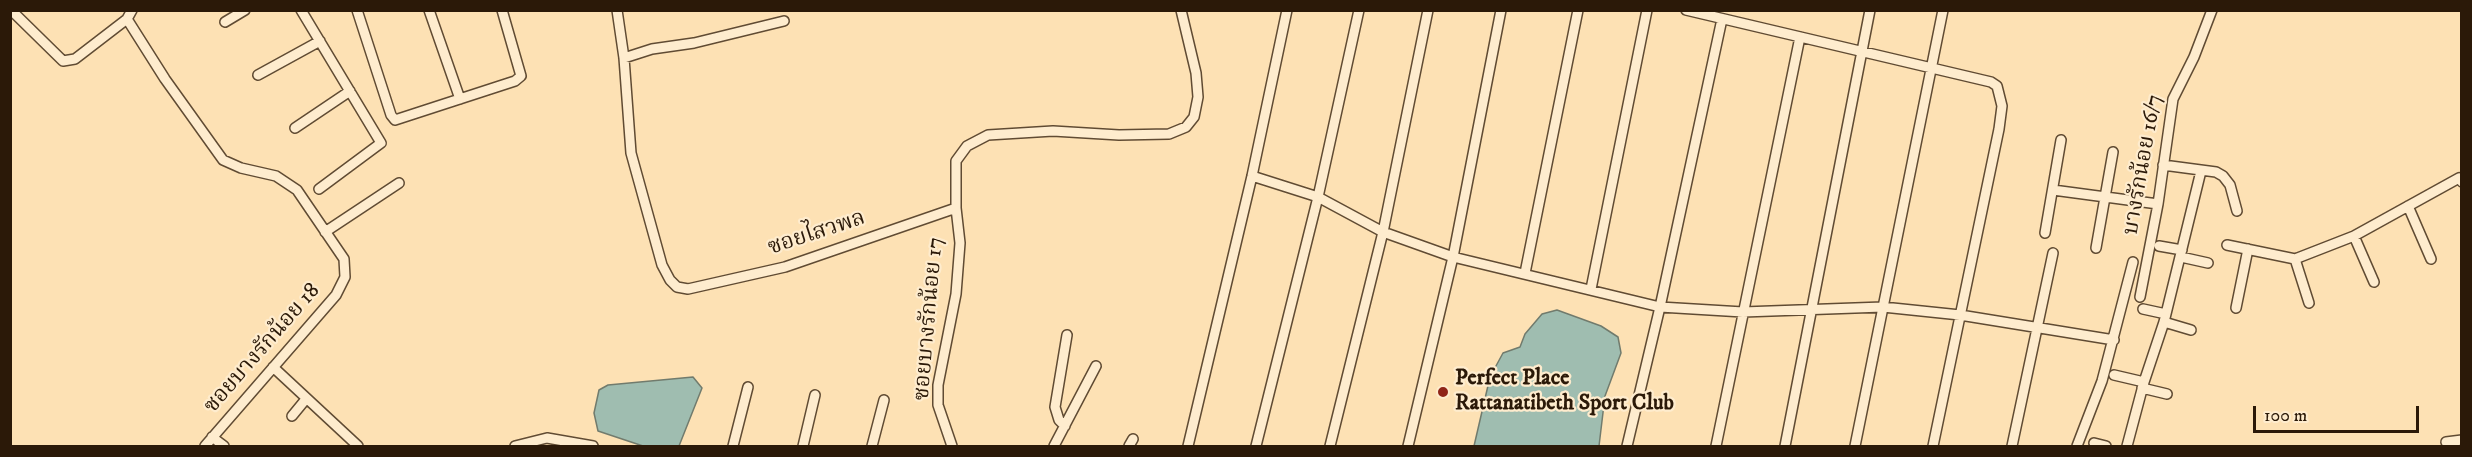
<!DOCTYPE html>
<meta charset="utf-8">
<style>
body{margin:0}
#map{position:relative;width:2472px;height:457px;overflow:hidden;background:#fde1b4;font-family:"IM FELL DW Pica",serif}
canvas{display:block}
.frame{position:absolute;inset:0;border:12px solid #2b1908;pointer-events:none}
.scale{position:absolute;left:2253px;top:406px;width:166px;height:27px;box-sizing:border-box;border:3px solid #2b1908;border-top:0;padding-left:8px;font-size:18px;line-height:21px;white-space:nowrap;color:#2b1908;-webkit-text-stroke:4px #feecce;paint-order:stroke}
</style>
<div id="map">
<canvas width="2472" height="457"></canvas>
<div class="frame"></div>
<div class="scale">100 m</div>
</div>
<script>
const g = document.querySelector('canvas').getContext('2d');
g.lineJoin = 'round';
function fillPath(path, color) {
  g.fillStyle = color;
  g.fill(path, 'evenodd');
}
function poly(rows) {
  const path = new Path2D();
  for (const r of rows) {
    path.moveTo(r[0], r[1]);
    for (let i = 2; i < r.length; i += 2) path.lineTo(r[i], r[i + 1]);
  }
  return path;
}
function trace(path, color, width, dash) {
  g.strokeStyle = color;
  g.lineWidth = width;
  g.lineCap = dash ? 'butt' : 'round';
  g.setLineDash(dash || []);
  g.stroke(path);
}
function label(font, color, halo, rows, align = 'center') {
  g.font = font + ' "IM FELL DW Pica","Noto Serif Thai",serif';
  g.lineWidth = 4.5;
  g.setLineDash([]);
  g.textBaseline = 'middle';
  g.strokeStyle = halo;
  g.fillStyle = color;
  for (const [text, x, y, turn = 0] of rows) {
    g.save();
    g.translate(x, y);
    g.rotate((+turn || 0) * Math.PI / 180);
    g.textAlign = isNaN(turn) ? turn : align;
    if (halo) g.strokeText(text, 0, 0);
    g.fillText(text, 0, 0);
    g.restore();
  }
}
const water = poly([
 [1557,310,1601,326,1618,337,1621,353,1605,396,1599,446,1474,446,1490,377,1503,353,1520,347,1525,334,1542,314,1557,310],
 [693,377,702,388,679,446,643,446,598,431,594,413,599,390,608,385,693,377]
]);
fillPath(water, '#9fbdb0');
trace(water, '#717b6d', 1.5);
const street = poly([
 [11,10,63,61,75,59,127,19,132,10],
 [301,10,381,143,319,189],
 [357,10,391,115,395,120,515,81,521,76,502,10],
 [429,10,460,99],
 [617,10,624,58,631,153,662,265,670,280,677,287,688,289,785,267,956,208],
 [1686,10,1991,82,1997,86,2002,106,1999,129,1933,446],
 [127,19,165,79,223,160,241,168,276,176,297,190,344,259,345,277,336,295,205,446],
 [225,22,245,10],
 [624,58,652,49,694,43,784,21],
 [258,75,320,41],
 [295,128,350,91],
 [2163,165,2216,172,2223,176,2230,185,2237,211],
 [1252,176,1318,197,1383,232,1453,257,1660,307,1743,312,1883,307,1960,315,2114,340],
 [2053,190,2158,204],
 [2408,206,2431,259],
 [325,232,399,183],
 [2045,233,2061,140],
 [2354,236,2374,282],
 [2227,245,2295,259,2354,236,2459,178,2462,182],
 [2159,246,2182,250],
 [2096,248,2113,152],
 [2181,257,2208,263],
 [2295,259,2309,303],
 [1525,273,1578,10],
 [1591,289,1647,10],
 [2140,297,2158,204,2173,99,2194,57,2212,10],
 [2236,308,2248,249],
 [2143,309,2166,314],
 [2164,322,2191,330],
 [273,367,358,446],
 [2114,375,2144,382],
 [2142,388,2167,394],
 [292,416,306,399],
 [1065,426,1059,420,1055,407,1067,335],
 [212,437,224,446],
 [2446,442,2462,440],
 [2094,443,2106,446],
 [515,446,547,438,593,446],
 [733,446,748,387],
 [803,446,815,395],
 [872,446,884,400],
 [952,446,938,405,938,385,956,294,960,243,956,208,956,161,967,146,988,135,1053,131,1119,135,1169,134,1186,127,1194,117,1198,97,1196,73,1181,10],
 [1054,446,1096,366],
 [1129,446,1133,439],
 [1188,446,1252,176,1287,10],
 [1256,446,1318,197,1359,10],
 [1330,446,1383,232,1428,10],
 [1408,446,1453,257,1501,10],
 [1627,446,1660,307,1722,19],
 [1716,446,1800,37],
 [1785,446,1870,10],
 [1855,446,1943,10],
 [2012,446,2053,253],
 [2077,446,2102,381,2133,262],
 [2127,446,2144,382,2164,322,2201,171]
]);
trace(street, '#604b33', 12);
trace(street, '#feecce', 9);
for (const [x, y, r, color] of [
 [1443,392,6,"#8f2418"]
]) {
  const dot = new Path2D();
  dot.arc(x, y, r, 0, 2 * Math.PI);
  g.fillStyle = color;
  g.fill(dot);
  trace(dot, '#feecce', 2);
}
label('22px', '#2b1908', '#feecce', [
 ["บางรักน้อย 16/7",2144,165,-80],
 ["ซอยไสวพล",817,234,-18],
 ["ซอยบางรักน้อย 17",930,319,-85],
 ["ซอยบางรักน้อย 18",263,349,-49]
]);
label('bold 22px', '#2b1908', '#feecce', [
 ["Perfect Place",1455,379],
 ["Rattanatibeth Sport Club",1455,404]
], 'left');
</script>
